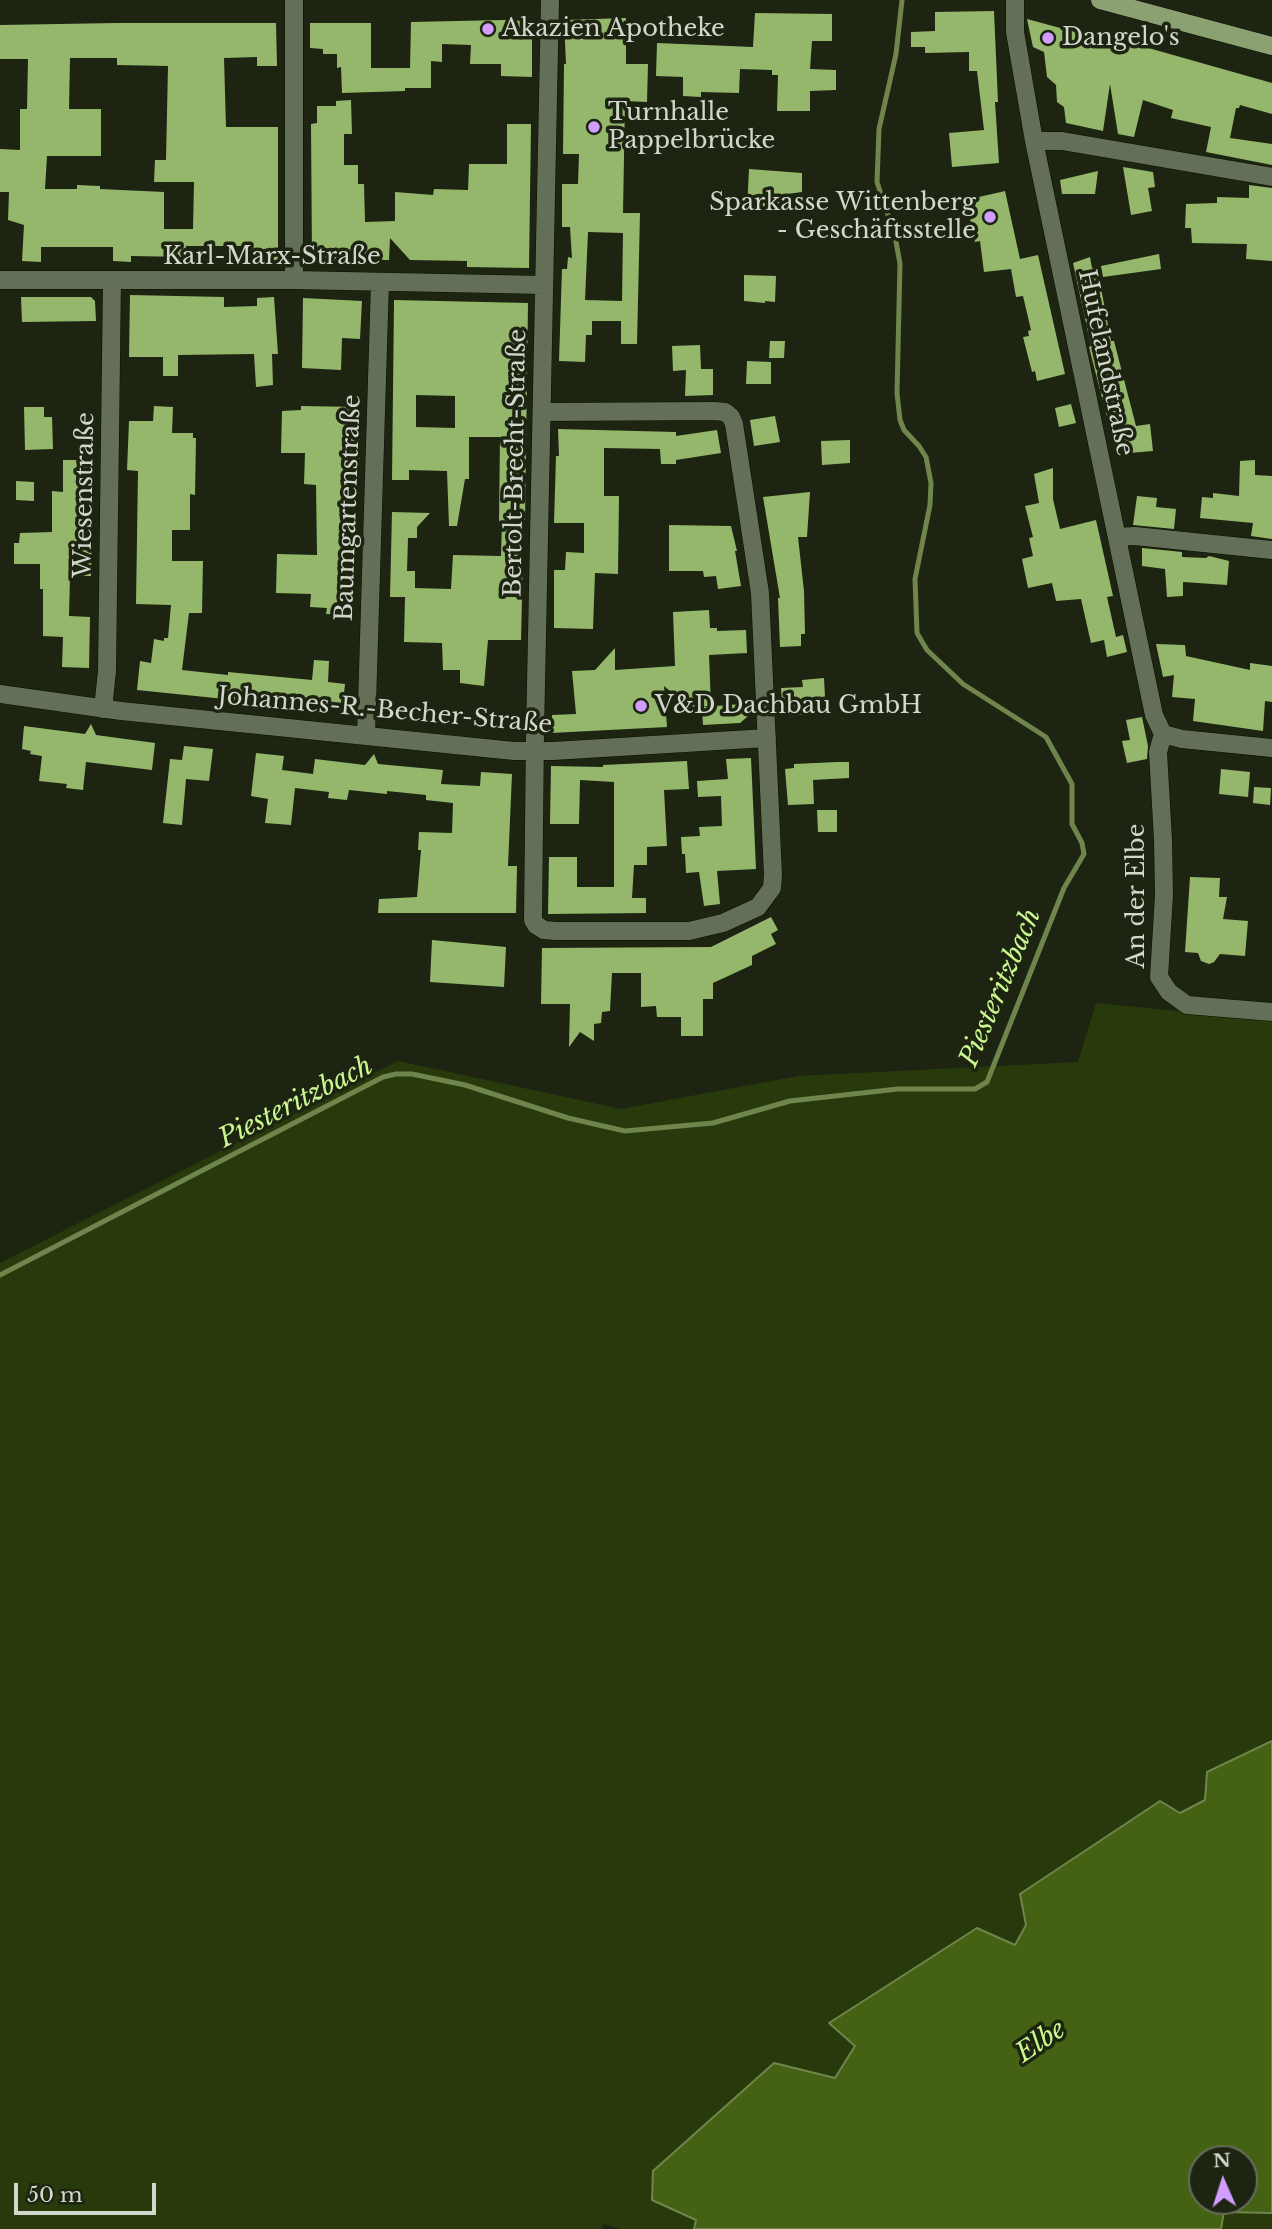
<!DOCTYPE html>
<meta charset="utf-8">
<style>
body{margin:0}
#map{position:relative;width:1272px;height:2229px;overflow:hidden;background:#1d2512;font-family:"Libre Baskerville",serif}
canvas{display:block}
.north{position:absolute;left:1188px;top:2145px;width:70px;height:70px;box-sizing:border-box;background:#1d2512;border:2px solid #656c5c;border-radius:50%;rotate:357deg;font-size:19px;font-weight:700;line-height:28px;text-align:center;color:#d1d7cb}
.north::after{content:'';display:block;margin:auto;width:24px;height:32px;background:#d19dfe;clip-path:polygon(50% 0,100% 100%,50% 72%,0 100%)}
.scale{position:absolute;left:14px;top:2183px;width:142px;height:32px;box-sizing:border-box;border:4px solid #d1d7cb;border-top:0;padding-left:9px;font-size:21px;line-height:24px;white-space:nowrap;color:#d1d7cb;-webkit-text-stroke:5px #1d2512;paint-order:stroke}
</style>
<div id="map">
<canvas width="1272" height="2229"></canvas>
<div class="north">N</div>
<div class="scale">50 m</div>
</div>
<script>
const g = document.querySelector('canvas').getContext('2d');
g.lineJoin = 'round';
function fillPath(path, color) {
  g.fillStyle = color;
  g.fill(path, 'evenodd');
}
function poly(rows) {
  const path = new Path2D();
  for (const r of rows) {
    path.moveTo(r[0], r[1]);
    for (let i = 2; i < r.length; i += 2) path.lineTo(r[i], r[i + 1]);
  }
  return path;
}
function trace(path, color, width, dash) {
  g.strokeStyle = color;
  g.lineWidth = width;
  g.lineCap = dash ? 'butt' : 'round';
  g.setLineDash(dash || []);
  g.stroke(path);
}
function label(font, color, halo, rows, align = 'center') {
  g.font = font + ' "Libre Baskerville",serif';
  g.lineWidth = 7;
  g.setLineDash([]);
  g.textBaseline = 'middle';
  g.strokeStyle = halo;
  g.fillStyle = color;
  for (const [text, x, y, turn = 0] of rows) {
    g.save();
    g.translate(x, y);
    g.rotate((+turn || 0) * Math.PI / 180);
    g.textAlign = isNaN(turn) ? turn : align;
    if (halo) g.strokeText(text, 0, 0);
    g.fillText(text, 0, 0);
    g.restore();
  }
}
fillPath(poly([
 [1096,1003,1188,1012,1272,1015,1272,1741,1207,1772,1205,1800,1180,1813,1026,1925,1015,1945,829,2024,855,2046,835,2078,652,2200,696,2221,694,2229,620,2229,604,2224,601,2229,0,2229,0,1263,398,1061,621,1109,798,1076,1078,1062],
 [1224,2212,1272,2213,1272,2229,1221,2229]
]), '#283a0b');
const water = poly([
 [1272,1741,1272,2213,1224,2212,1221,2229,694,2229,696,2220,652,2200,653,2171,774,2063,835,2078,855,2046,829,2023,977,1928,1015,1945,1026,1925,1020,1894,1160,1801,1180,1813,1205,1800,1207,1772,1272,1741],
 [1244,2159,1244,2201,1202,2201,1202,2159,1244,2159]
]);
fillPath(water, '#456214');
trace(water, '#6f854b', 2);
trace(poly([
 [0,1275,383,1077,396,1074,412,1074,465,1085,568,1118,625,1131,713,1123,790,1101,898,1089,975,1089,987,1082,1064,888,1084,854,1082,843,1072,824,1072,784,1046,737,963,684,927,650,917,633,915,579,930,505,931,483,926,457,919,446,904,430,900,420,897,393,900,264,895,236,877,182,879,129,896,54,902,0]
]), '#6f854b', 5);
fillPath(poly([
 [994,11,998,102,995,102,999,163,952,167,949,133,984,130,977,71,969,71,969,52,925,53,925,47,911,47,911,32,935,31,935,12],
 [755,13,832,14,832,41,812,41,810,69,836,70,836,90,810,91,810,111,777,111,778,75,772,75,772,70,740,69,739,93,701,92,701,97,683,96,683,77,656,76,657,43,753,47],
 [626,18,626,64,648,64,647,102,625,101,623,213,640,213,637,344,621,344,621,321,592,321,592,335,586,335,585,362,559,361,562,269,567,269,568,257,572,258,570,227,562,227,562,184,578,184,579,154,563,154,564,64,566,64,564,20],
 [588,232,623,233,622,301,585,300],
 [1027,19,1112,42,1113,39,1152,49,1272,83,1272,114,1240,105,1239,108,1236,108,1230,138,1272,144,1272,165,1206,152,1211,127,1171,118,1173,110,1143,100,1134,137,1118,134,1110,84,1103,131,1066,123,1064,107,1057,102,1056,85,1047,77,1044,52,1033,47],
 [503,20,532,21,532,77,501,76,501,64,470,64,471,45,442,44,442,62,431,61,431,88,405,88,405,91,342,93,341,67,337,68,337,54,323,54,323,49,310,48,310,23,371,23,371,68,410,68,411,22],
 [117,23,276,23,277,66,257,66,257,57,224,58,226,127,278,127,278,264,243,263,243,246,186,246,186,257,131,256,131,262,113,261,113,247,41,247,41,262,22,261,24,225,8,220,9,192,0,192,0,149,20,150,20,109,27,109,28,59,0,59,0,25],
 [70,58,117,58,117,65,168,66,166,160,155,160,154,182,194,182,193,229,164,229,164,192,100,189,100,186,77,185,77,189,45,189,47,156,101,156,101,109,69,109],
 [351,100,352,134,344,134,344,165,358,165,358,184,364,184,365,222,395,221,395,192,433,195,434,189,468,190,469,164,507,164,507,124,531,124,529,268,467,267,467,261,410,260,390,238,389,260,312,260,311,124,317,123,317,106,336,106,336,101],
 [1123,167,1153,172,1155,187,1148,188,1152,211,1131,215],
 [749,169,802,173,802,192,780,195,779,211,747,210],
 [1098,171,1095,194,1062,194,1060,180],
 [1249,185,1272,188,1272,261,1246,259,1247,244,1192,243,1191,228,1185,228,1186,204,1217,203,1217,197,1249,198],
 [1005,191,1020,259,1038,255,1065,374,1037,381,1035,371,1032,372,1023,337,1029,336,1028,331,1031,330,1023,296,1016,297,1011,269,984,272,980,241,975,242,966,200],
 [1159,254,1161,269,1103,277,1101,266],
 [1090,257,1092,268,1097,267,1111,341,1114,341,1136,426,1150,424,1153,451,1117,454,1113,416,1107,417,1089,347,1091,346,1073,263],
 [744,275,776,276,775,302,765,301,765,303,744,301],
 [130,295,224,297,224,307,257,306,257,298,274,297,278,354,272,354,273,385,256,387,254,354,178,355,178,376,163,376,163,357,129,357],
 [21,297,91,297,95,301,96,321,22,322],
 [303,298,362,301,360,339,342,338,341,370,302,368],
 [394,300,528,303,525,523,520,523,519,556,523,556,521,640,488,640,484,686,460,683,460,670,443,670,442,643,404,642,405,597,390,597,392,512,430,513,417,527,417,538,408,538,407,571,415,571,415,588,451,589,453,555,501,556,502,522,499,522,500,437,469,437,469,479,465,479,457,526,449,526,447,471,409,470,409,480,392,480],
 [416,395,455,396,455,428,416,427],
 [770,341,785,341,784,358,769,358],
 [700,345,701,369,713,369,713,395,685,396,686,370,673,371,672,346],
 [747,361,771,362,771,384,746,384],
 [1071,404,1076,423,1059,427,1055,408],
 [154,406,173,407,172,433,193,433,193,438,196,438,195,495,190,494,190,530,172,530,172,561,203,561,202,613,189,613,182,670,228,675,228,672,312,680,314,660,329,661,328,682,345,684,342,711,137,690,140,661,151,663,154,639,164,641,164,638,168,638,171,605,136,604,138,471,127,470,129,421,153,421],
 [301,406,360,407,359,474,348,474,343,615,326,614,327,608,310,607,311,594,276,593,277,554,317,555,316,485,304,484,305,453,281,453,282,411,301,410],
 [24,407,44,407,44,417,52,417,53,449,25,450],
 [775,416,780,442,754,446,750,420],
 [558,429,676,432,676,436,717,430,721,453,676,460,676,464,661,464,660,449,604,448,604,496,619,496,618,574,595,573,593,629,554,628,554,570,565,570,566,552,584,553,584,523,554,523,556,456,559,456],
 [850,440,850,463,822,465,821,441],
 [63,460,93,460,91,576,70,576,69,616,90,617,89,668,62,667,63,637,43,636,43,589,40,589,40,564,14,564,14,543,19,543,20,533,52,532,52,491,63,492],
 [1255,460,1255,475,1272,476,1272,539,1251,536,1253,523,1200,518,1202,497,1213,498,1213,493,1239,496,1240,461],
 [1053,468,1053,499,1060,529,1096,520,1113,596,1107,597,1116,637,1123,635,1127,652,1107,657,1104,640,1091,643,1081,599,1056,601,1052,583,1028,588,1022,559,1033,556,1029,538,1033,537,1025,506,1039,503,1034,474],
 [16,481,34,482,34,501,16,500],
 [810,492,807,537,798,537,804,591,805,634,801,634,801,646,780,647,778,598,780,598,763,497],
 [1137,496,1157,498,1156,507,1176,509,1174,529,1133,525],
 [669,525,731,526,737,551,735,551,741,586,718,589,716,576,704,577,703,571,669,571],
 [1142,548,1182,552,1182,557,1206,558,1209,556,1229,561,1227,585,1183,582,1183,596,1167,597,1165,569,1142,566],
 [709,610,710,628,717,628,717,631,746,630,747,653,709,655,711,706,689,707,664,686,667,727,551,733,552,715,576,714,572,671,595,670,615,648,615,670,675,666,673,612],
 [1156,644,1185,645,1186,656,1250,670,1250,663,1272,666,1272,702,1265,701,1263,731,1193,721,1195,699,1172,697,1174,675,1163,677],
 [824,678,825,697,810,698,811,714,783,716,781,688,803,687,802,680],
 [754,703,754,711,740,723,703,725,702,707],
 [1142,717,1148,746,1147,759,1127,763,1122,741,1130,740,1126,720],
 [91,724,96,735,155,743,152,770,86,762,83,790,66,788,67,784,39,781,42,756,30,754,31,751,22,749,24,726,85,734],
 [184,746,213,749,209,781,186,779,182,825,163,823,170,759,182,760],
 [256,753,284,756,282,770,313,774,315,759,365,765,374,754,378,764,443,770,441,784,480,786,481,772,512,774,508,866,517,866,516,913,378,913,379,899,417,897,421,850,418,850,419,832,452,833,453,803,426,800,426,795,387,791,387,794,349,790,347,800,328,798,329,792,295,788,291,825,265,823,268,799,251,796],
 [751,758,756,869,717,871,720,904,704,906,699,872,686,873,685,854,682,854,681,837,700,836,699,827,722,826,721,796,698,797,697,781,728,779,726,759],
 [687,761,689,789,664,790,667,846,647,847,647,865,634,865,632,898,646,898,646,913,548,914,549,857,577,857,577,887,614,887,614,782,580,780,579,824,550,824,551,766,603,767,603,765],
 [837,762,849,762,849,778,813,780,814,804,788,805,785,769,794,768,794,764],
 [1221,769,1250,772,1248,797,1219,794],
 [1254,787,1271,788,1270,805,1253,803],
 [817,810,837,810,837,832,818,832],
 [1190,877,1220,878,1219,897,1227,897,1223,919,1248,921,1245,956,1220,954,1214,962,1209,964,1201,961,1198,953,1185,952],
 [771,917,778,930,771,934,776,944,752,956,752,965,713,983,713,999,703,999,703,1036,681,1036,681,1017,657,1017,656,1006,641,1007,641,973,612,973,610,1011,602,1012,601,1023,594,1024,594,1041,580,1032,569,1047,570,1004,541,1004,542,948,711,947],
 [432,940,506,947,504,987,430,982]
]), '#95b76b');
const minor = poly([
 [1015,0,1015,32,1034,141,1154,715,1163,734],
 [1034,141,1062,141,1272,177],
 [0,280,294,280,544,285],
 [294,280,294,0],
 [542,412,715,411,725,412,731,417,734,424,760,593,773,875,772,888,758,907,723,923,689,931,556,931,544,930,536,925,533,920,535,733,550,0],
 [1117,537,1135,536,1272,550],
 [0,694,121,711,514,751,553,751,767,738],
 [103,709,107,671,112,280],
 [1163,734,1158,752,1163,840,1164,895,1159,977,1169,992,1187,1005,1272,1012],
 [1163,734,1182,739,1272,748],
 [366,736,380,282]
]);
const primary = poly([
 [1100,0,1272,46]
]);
trace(minor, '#070e01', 19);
trace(primary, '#070e01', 19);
trace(minor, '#646f58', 18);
trace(primary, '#8ba172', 18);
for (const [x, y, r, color] of [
 [488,29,7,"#d19dfe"],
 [1048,38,7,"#d19dfe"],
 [594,127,7,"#d19dfe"],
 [990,217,7,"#d19dfe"],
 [641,706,7,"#d19dfe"]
]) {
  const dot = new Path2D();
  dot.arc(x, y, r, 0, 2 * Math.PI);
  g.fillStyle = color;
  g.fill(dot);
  trace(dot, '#1d2512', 2.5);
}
label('24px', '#d1d7cb', '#1d2512', [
 ["Akazien Apotheke",502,29],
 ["Dangelo's",1062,38],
 ["Turnhalle",608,113],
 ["Pappelbrücke",608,141],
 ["Sparkasse Wittenberg",976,203,"right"],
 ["- Geschäftsstelle",976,231,"right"],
 ["V&D Dachbau GmbH",655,706]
], 'left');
label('24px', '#d1d7cb', '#1d2512', [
 ["Karl-Marx-Straße",272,257],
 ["Hufelandstraße",1105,363,78],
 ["Bertolt-Brecht-Straße",516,463,-89],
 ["Wiesenstraße",85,495,-89],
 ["Baumgartenstraße",349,508,-88],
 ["Johannes-R.-Becher-Straße",385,711,5],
 ["An der Elbe",1137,896,-90]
]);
label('italic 26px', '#c9f68f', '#1d2512', [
 ["Piesteritzbach",1001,988,-67],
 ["Piesteritzbach",296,1103,-27],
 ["Elbe",1041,2042,-34]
]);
</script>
